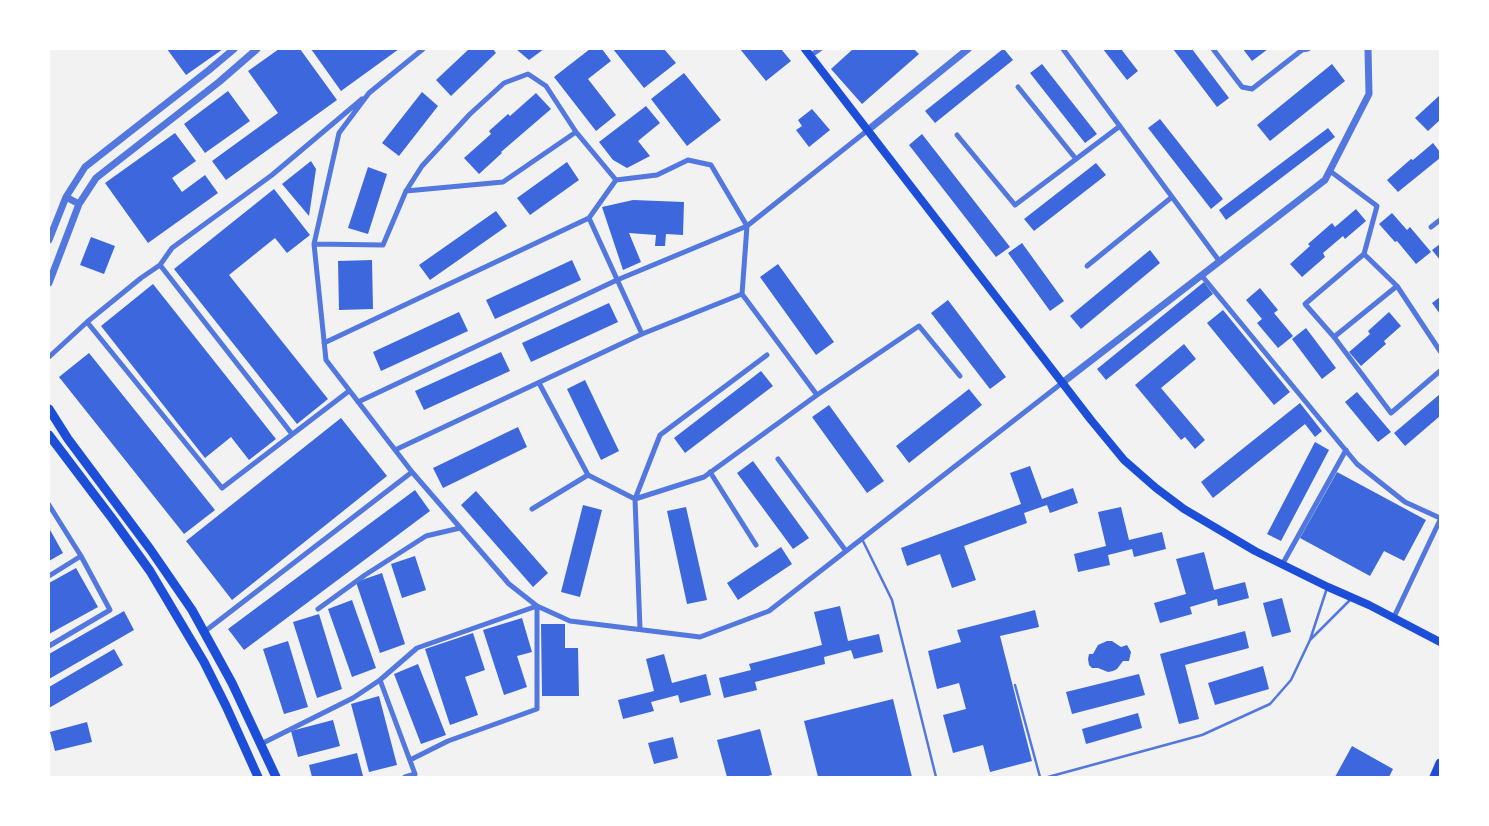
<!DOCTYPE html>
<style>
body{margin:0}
#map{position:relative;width:1489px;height:826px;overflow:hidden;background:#f2f2f2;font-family:"Golos Text",sans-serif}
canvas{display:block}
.frame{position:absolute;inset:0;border:50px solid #fff;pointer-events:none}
</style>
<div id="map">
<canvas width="1489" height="826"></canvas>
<div class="frame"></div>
</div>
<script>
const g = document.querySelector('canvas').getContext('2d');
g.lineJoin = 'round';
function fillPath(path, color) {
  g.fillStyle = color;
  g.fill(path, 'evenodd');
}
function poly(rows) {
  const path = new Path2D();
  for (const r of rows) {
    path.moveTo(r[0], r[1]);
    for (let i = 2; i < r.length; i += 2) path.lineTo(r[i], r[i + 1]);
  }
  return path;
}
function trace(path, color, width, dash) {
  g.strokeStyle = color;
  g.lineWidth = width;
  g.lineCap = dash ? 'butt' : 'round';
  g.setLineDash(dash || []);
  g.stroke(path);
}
fillPath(poly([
 [167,49,223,49,186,75],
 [279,49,300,49,337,100,226,180,212,161,278,113,248,71],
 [311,49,399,49,341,91],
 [469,49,493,49,496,53,451,96,436,80],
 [516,49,544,49,529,60],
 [590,49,602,49,611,61,588,79,616,115,596,131,554,77],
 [613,49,664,49,676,63,644,88],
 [740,49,781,49,791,61,766,81],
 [853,49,914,49,919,54,862,104,831,69],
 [1003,49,1004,49,1013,60,935,123,925,111],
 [1103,49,1121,49,1138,71,1127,80],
 [1173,49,1192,49,1229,98,1217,107],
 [1243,49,1268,49,1252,61],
 [1042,64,1097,134,1085,143,1030,73],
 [1332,64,1345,81,1270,141,1257,125],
 [684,73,721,120,687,146,651,99],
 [228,91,250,121,205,153,184,124],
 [422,92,438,106,399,156,382,143],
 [536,93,551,109,501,152,502,153,479,174,464,158,491,134,489,131,508,114,510,116],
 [1440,95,1440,120,1428,131,1415,118],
 [646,106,660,123,638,141,650,156,627,168,613,160,599,142],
 [812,109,830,130,809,147,796,130,802,126,798,120],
 [1160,119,1223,199,1211,209,1148,128],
 [1328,128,1335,137,1226,220,1219,210],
 [175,133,196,161,172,178,182,192,205,175,218,193,148,243,105,183],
 [922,134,1010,247,996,257,909,145],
 [1433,143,1440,152,1440,158,1398,192,1387,180,1411,159,1413,160],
 [311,161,316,169,309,216,282,184],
 [567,162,579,180,530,215,517,198],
 [1096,163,1106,175,1034,231,1024,219],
 [368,167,387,174,368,234,348,228],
 [274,189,310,235,287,253,275,238,229,275,328,399,297,424,174,269],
 [633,200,684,202,683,235,666,234,665,246,655,246,656,235,629,233,641,262,623,270,602,207],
 [1356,209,1366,221,1345,239,1343,236,1323,253,1325,257,1302,277,1290,264,1310,246,1308,244,1332,223,1335,227],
 [496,211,507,226,430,280,419,265],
 [1392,213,1407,230,1410,227,1431,252,1416,264,1397,241,1395,242,1379,224],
 [91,237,115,246,104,274,80,265],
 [1022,243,1064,301,1050,311,1008,253],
 [1440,244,1440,260,1432,250],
 [1150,250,1160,263,1081,329,1070,316],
 [372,260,373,309,339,310,338,261],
 [572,260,581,280,495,319,486,300],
 [778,264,834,342,816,355,760,277],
 [1204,282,1213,294,1106,380,1097,369],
 [153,284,276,439,249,460,231,437,205,458,101,326],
 [1260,288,1278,310,1274,313,1293,336,1278,348,1257,323,1262,319,1246,300],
 [1440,297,1440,314,1432,303],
 [948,300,1006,377,990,389,931,313],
 [609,303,618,322,531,362,522,343],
 [1223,310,1290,392,1274,405,1207,323],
 [459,312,468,331,381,371,373,352],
 [1389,312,1401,326,1384,341,1386,344,1361,366,1349,352,1370,334,1368,331],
 [1306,328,1336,368,1322,379,1292,339],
 [1184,344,1196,359,1161,388,1205,440,1195,449,1185,437,1181,440,1135,385],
 [501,352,510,371,424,410,415,391],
 [89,353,215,510,184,534,59,377],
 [761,371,773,386,685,453,674,438],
 [585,380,619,451,601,460,567,389],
 [969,389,982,405,909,463,896,446],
 [1357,392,1391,432,1378,442,1345,402],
 [1440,394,1440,416,1405,446,1394,433],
 [1300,403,1322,431,1315,437,1305,424,1213,498,1201,482],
 [829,405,884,481,867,493,812,417],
 [341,418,387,476,232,600,186,541],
 [518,427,527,447,443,488,433,468],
 [1315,442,1329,450,1281,541,1267,534],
 [753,461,809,538,793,549,737,473],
 [1030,466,1042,499,1073,488,1078,503,1050,513,1047,505,1024,513,1027,523,964,546,976,580,952,588,940,554,907,566,901,548,1021,504,1010,473],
 [1337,472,1426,520,1404,561,1384,551,1370,576,1300,538],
 [415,490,430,511,244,650,228,629],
 [476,491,548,573,533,587,461,505],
 [583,505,602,510,580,597,561,592],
 [686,507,707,600,687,604,667,511],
 [1121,507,1129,540,1162,532,1166,549,1134,557,1132,549,1108,555,1110,565,1078,572,1074,554,1106,546,1098,512],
 [49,528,63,553,49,561],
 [781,547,792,564,738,600,727,583],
 [1204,552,1214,590,1245,582,1249,598,1218,606,1217,599,1190,607,1192,614,1160,623,1154,603,1186,594,1176,559],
 [415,556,426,590,402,598,391,564],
 [76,568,98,607,49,634,49,583],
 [382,573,405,644,380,653,356,582],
 [1282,598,1291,632,1272,637,1263,603],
 [352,600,376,668,352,677,328,609],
 [840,606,848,641,879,634,883,652,854,659,851,650,824,657,825,664,755,682,757,690,724,698,719,678,751,670,749,664,822,645,814,612],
 [1035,610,1039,627,1000,636,1032,761,990,772,983,745,953,753,943,715,966,709,959,683,937,689,928,651,961,642,957,630],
 [124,611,134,630,49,679,49,654],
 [319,614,342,689,317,698,293,622],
 [522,618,532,652,517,656,527,687,504,695,483,630],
 [541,624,565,624,565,648,578,648,579,696,542,696],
 [1245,631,1249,648,1185,665,1199,719,1179,724,1160,654],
 [473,633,485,670,465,677,478,715,450,725,425,649],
 [288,641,308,707,284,714,263,649],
 [1107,641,1112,641,1121,647,1127,645,1131,652,1129,661,1123,661,1117,669,1113,671,1108,672,1098,668,1092,668,1089,665,1088,659,1089,654,1093,654,1098,645],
 [114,649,123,665,49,708,49,687],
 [664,654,672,683,706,674,711,695,680,703,678,695,651,702,654,711,623,719,618,700,654,691,646,659],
 [418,664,446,735,421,744,394,674],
 [1263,666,1269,689,1215,705,1208,683],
 [1139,674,1145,695,1072,714,1066,692],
 [379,696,397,765,369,772,351,704],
 [893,699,912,777,818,777,804,721],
 [1138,713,1142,728,1086,744,1082,729],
 [333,720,340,746,298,757,291,731],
 [87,722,92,742,55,751,50,732],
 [760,729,772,775,764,777,727,777,717,740],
 [673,737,678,758,654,764,648,743],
 [1352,746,1393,769,1389,777,1335,777],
 [357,753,363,776,356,777,312,777,309,765]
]), '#3d67dc');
trace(poly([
 [862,539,892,600,936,777],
 [1327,588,1310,640,1351,599],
 [1015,685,1040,777],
 [1048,777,1202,735,1270,704,1291,680,1310,640]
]), '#5277de', 2.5);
trace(poly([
 [423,49,369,93,339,133,314,244,326,360,412,472,509,584,537,606,570,621,700,637,769,611,1062,383],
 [1063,49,1220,262],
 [1213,49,1242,87,1252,89,1302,50,1308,49],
 [810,56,820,49],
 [1018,87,1076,159],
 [957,135,1015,205,1120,126],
 [1330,171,1377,206,1364,254,1397,286,1440,351],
 [406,191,503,182,576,132],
 [1431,227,1440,220],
 [314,244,383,245,406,191,422,166,470,114,504,83,528,74,546,86,576,132,616,180],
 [1364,254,1305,304,1334,337,1391,413,1440,371],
 [160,265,292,434],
 [1087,266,1172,197],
 [1202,276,1357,464,1405,502,1440,518],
 [87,322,222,488,349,391],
 [642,334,589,218,616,180,657,175,688,160,711,165,747,226,742,294,817,395],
 [1334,337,1397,286],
 [324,343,589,218],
 [49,357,87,322,141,278,160,265,172,248,272,175,362,99],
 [539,383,588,475,635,499,704,477,817,395,919,326,960,376],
 [358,402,617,280,747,226,868,130],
 [395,450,642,334,742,294],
 [778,459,846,551],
 [710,472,756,545],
 [49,505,81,556,110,610,49,646],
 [532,509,588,475],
 [1282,565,1346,450],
 [49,576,81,556],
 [318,609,365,575,426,536,460,528],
 [1394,617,1440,520],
 [640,629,635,499,660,435,767,355],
 [204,632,412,472],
 [380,680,415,774,405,777],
 [261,744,353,698,380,680,417,648,537,606,537,709,448,741,410,760]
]), '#5277de', 5);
trace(poly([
 [868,130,968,49],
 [66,197,79,204],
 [49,240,66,197,85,167,209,70,234,49],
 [49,283,79,204,96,178,219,82,257,49],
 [1062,383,1325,180,1369,94,1368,49]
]), '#5277de', 7);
trace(poly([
 [805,49,1091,420,1124,460,1156,488,1184,509,1255,551,1328,587,1369,605,1440,642]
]), '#1d4ed8', 8);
trace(poly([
 [1434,777,1440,763]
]), '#1d4ed8', 9);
trace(poly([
 [49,409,68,439,150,549,192,610,232,683,276,777],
 [49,435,114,521,150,571,204,662,226,706,258,777]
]), '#1d4ed8', 9);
</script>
